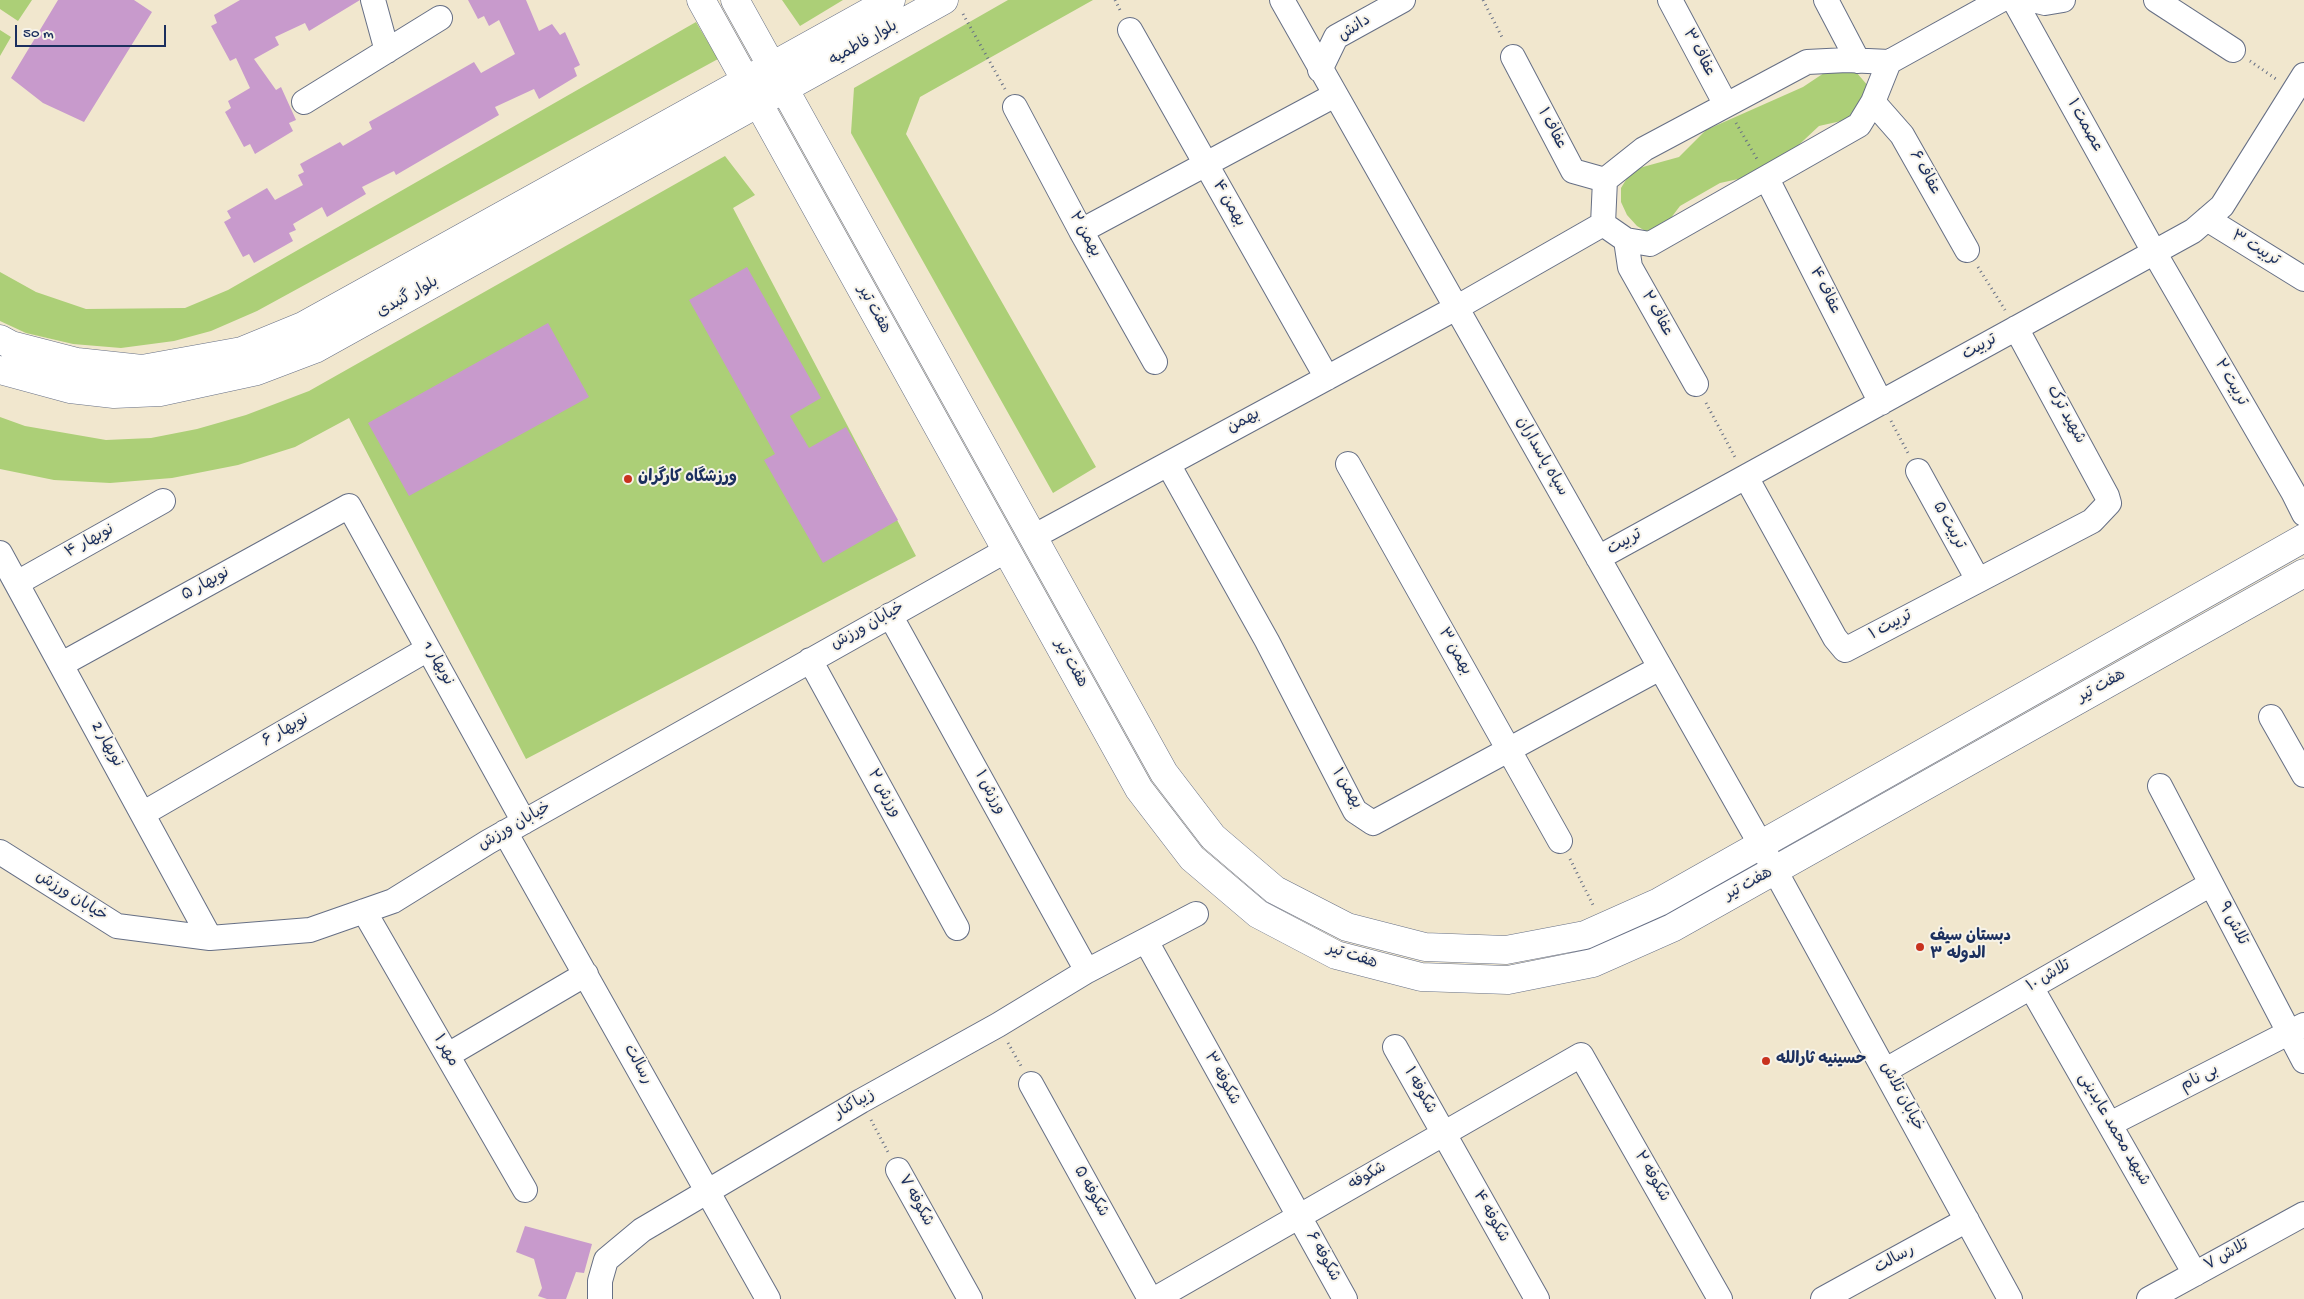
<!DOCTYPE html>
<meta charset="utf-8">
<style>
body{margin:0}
#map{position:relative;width:2304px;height:1299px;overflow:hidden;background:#f1e7ce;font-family:"Gochi Hand",sans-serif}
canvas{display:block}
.scale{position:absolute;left:15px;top:25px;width:151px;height:22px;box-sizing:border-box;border:2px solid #1b2f5e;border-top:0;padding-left:6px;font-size:15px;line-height:18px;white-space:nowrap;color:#1b2f5e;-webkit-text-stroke:4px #f7f3e8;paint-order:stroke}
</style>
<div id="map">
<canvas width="2304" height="1299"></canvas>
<div class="scale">50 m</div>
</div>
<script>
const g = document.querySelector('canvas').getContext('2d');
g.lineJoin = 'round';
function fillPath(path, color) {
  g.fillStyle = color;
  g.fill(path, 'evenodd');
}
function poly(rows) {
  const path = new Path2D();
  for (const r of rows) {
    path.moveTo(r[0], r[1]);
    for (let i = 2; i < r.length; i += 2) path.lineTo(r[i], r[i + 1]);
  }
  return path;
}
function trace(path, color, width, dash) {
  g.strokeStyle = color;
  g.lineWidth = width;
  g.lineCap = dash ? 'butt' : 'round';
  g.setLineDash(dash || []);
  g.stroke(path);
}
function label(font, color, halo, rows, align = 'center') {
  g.font = font + ' "Gochi Hand","Playpen Sans Arabic",sans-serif';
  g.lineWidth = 4;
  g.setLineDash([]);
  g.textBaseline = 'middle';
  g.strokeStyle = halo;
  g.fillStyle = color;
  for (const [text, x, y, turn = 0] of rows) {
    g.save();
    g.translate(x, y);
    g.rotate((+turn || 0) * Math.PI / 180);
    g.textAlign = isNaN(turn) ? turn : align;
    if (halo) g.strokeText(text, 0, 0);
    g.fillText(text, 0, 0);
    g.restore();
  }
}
fillPath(poly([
 [0,0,32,0,18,21,0,9],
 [782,0,843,0,800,26],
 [1008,0,1093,0,920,97,906,134,1096,467,1053,493,851,133,854,88],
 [696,22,718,59,257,311,211,331,174,341,121,348,73,344,26,333,0,321,0,272,36,292,86,309,185,308,228,290],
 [0,30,11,37,0,56],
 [1830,69,1856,72,1869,87,1850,119,1819,126,1789,154,1743,178,1720,183,1680,206,1664,227,1647,232,1637,226,1627,215,1621,202,1621,188,1632,170,1679,157,1706,130,1803,87],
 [725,156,755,195,733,208,916,556,526,759,349,418,295,447,238,465,172,478,110,483,54,480,0,469,0,417,25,426,106,440,151,438,197,429,246,415,309,391]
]), '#accf77');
fillPath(poly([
 [58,0,134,0,152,12,84,122,43,103,11,78],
 [240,0,360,0,309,31,305,23,275,37,279,45,254,59,276,90,281,87,296,120,289,123,293,131,255,154,250,144,244,147,225,112,231,108,228,101,250,88,236,58,230,61,211,26,217,23,214,15],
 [468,0,526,0,539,31,552,24,560,35,565,32,580,65,574,68,577,76,539,99,534,89,495,107,499,115,396,175,394,171,362,187,366,194,327,217,322,207,293,224,296,230,289,233,293,241,254,263,249,254,243,257,224,222,231,218,227,211,267,188,275,200,303,185,298,175,304,172,300,164,340,142,343,146,372,129,369,122,474,62,481,73,515,54,499,20,489,26,484,16,478,19],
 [747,267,821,398,790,416,809,448,846,427,898,520,823,563,764,460,775,454,689,300],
 [548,323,589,397,409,496,368,423],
 [525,1226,592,1244,584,1273,576,1272,566,1299,547,1299,538,1296,542,1288,534,1259,516,1252]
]), '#c89acc');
const minor = poly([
 [373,0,387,51],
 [1282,0,1761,845,2010,1299],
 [1670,0,1726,105],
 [1826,0,1858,61],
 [2014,0,2154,252,2293,492,2304,514],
 [2033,0,2045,3,2063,0],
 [2156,0,2233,50],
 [1130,30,1327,378],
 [1513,57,1573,171,1605,180],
 [1847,60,1889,62,1873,102,1859,125,1650,244,1626,240,1603,224,1605,180,1644,149,1807,62,1847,60],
 [1889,62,2001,0],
 [1320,70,1336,37,1403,0],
 [304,102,440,18],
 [1873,102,1902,135,1967,250],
 [1015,107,1081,231,1155,362],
 [1767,179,1881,403],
 [2207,219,2304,279],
 [1081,231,1335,95],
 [1626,240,1630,267,1696,384],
 [1168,464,1267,641,1355,811,1373,823,1660,668],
 [1348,464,1560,841],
 [1918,471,1978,580],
 [1746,477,1835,638,1845,650,2092,521,2109,503,2107,496,2016,328],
 [1033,537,1456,308,1603,224],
 [0,553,210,938],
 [1598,558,2193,231,2222,206,2304,75],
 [17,583,163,501],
 [890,615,1087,971],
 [810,660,957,928],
 [62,664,349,506,524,822],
 [2271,717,2304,775],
 [2160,786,2304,1061],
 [144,813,428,649],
 [505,832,768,1299],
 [0,852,117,926,210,938,310,930,393,901,488,842,1007,550],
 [364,911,525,1190],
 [1146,941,1345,1299],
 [2031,987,2195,1274],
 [1395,1047,1537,1299],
 [448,1055,586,974],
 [1886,1070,2211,884],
 [1031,1084,1150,1299],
 [2110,1124,2304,1025],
 [898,1170,970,1299],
 [600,1299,600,1281,606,1260,642,1230,861,1101,998,1025,1087,971,1196,914],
 [1155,1299,1581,1055,1720,1299],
 [1823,1299,1967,1220],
 [2149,1299,2304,1214]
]);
const major = poly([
 [701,0,1139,789,1192,858,1258,914,1336,955,1421,977,1508,980,1593,963,1672,928,2304,573],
 [735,0,1164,773,1213,837,1275,890,1347,927,1425,947,1506,950,1585,935,1659,902,2304,538],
 [0,339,11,345,77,362,142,369,242,351,303,326,891,0],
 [0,370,70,389,114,394,160,392,257,371,315,349,944,0]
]);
trace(minor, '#666f85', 26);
trace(major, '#666f85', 29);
trace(poly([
 [1115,0,1121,12],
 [1483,0,1503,39],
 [963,14,1005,89],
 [2250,61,2276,79],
 [1736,123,1757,159],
 [1978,267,2005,310],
 [1706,403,1736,459],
 [1891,421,1908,453],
 [1570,859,1594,907],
 [1008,1043,1021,1066],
 [871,1120,888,1152]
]), '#666f85', 3, [1, 4]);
trace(minor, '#fff', 24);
trace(major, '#fff', 28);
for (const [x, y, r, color] of [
 [628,479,5,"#c8321e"],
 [1920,947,5,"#c8321e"],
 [1766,1061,5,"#c8321e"]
]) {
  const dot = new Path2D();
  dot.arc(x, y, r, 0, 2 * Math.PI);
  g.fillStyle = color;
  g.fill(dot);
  trace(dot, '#f7f3e8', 2);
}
label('16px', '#1b2f5e', '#f7f3e8', [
 ["دانش",1355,29,-33],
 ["بلوار فاطمیه",864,44,-29],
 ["عفاف ۳",1698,53,62],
 ["عصمت ۱",2084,126,61],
 ["عفاف ۱",1551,129,62],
 ["عفاف ۶",1924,173,61],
 ["بهمن ۴",1228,204,60],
 ["بهمن ۲",1084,235,61],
 ["تربیت ۳",2255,249,31],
 ["عفاف ۴",1824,291,63],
 ["بلوار گنبدی",408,298,-29],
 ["هفت تیر",873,310,61],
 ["عفاف ۲",1656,314,61],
 ["تربیت",1980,348,-29],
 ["تربیت ۲",2230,383,60],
 ["شهید ترک",2065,415,61],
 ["بهمن",1244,422,-28],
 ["سپاه پاسداران",1541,457,60],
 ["تربیت ۵",1948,526,61],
 ["نوبهار ۴",90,542,-29],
 ["تربیت",1625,543,-29],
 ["نوبهار ۵",206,585,-29],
 ["تربیت ۱",1891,626,-28],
 ["خیابان ورزش",868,627,-29],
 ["بهمن ۳",1454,652,60],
 ["نوبهار 1",437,664,61],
 ["هفت تیر",1070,664,61],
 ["هفت تیر",2102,687,-29],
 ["نوبهار ۶",286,731,-30],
 ["نوبهار 2",106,745,61],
 ["بهمن ۱",1346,789,59],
 ["ورزش ۱",989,793,61],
 ["ورزش ۲",883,794,61],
 ["خیابان ورزش",515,827,-30],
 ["هفت تیر",1749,885,-29],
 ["خیابان ورزش",71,897,32],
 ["تلاش ۹",2232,924,62],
 ["هفت تیر",1352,957,18],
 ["تلاش ۱۰",2049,977,-30],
 ["مهر ۱",445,1051,60],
 ["رسالت",637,1065,61],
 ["شکوفه ۳",1221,1079,61],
 ["بی نام",2200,1079,-27],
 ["شکوفه ۱",1419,1091,61],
 ["خیابان تلاش",1901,1097,62],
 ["زیباکنار",855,1105,-30],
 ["شیهد محمد عابدینی",2113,1130,60],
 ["شکوفه",1368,1177,-29],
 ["شکوفه ۲",1651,1177,60],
 ["شکوفه ۵",1090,1192,61],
 ["شکوفه ۷",915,1201,61],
 ["شکوفه ۴",1490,1217,60],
 ["تلاش ۷",2227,1256,-29],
 ["شکوفه ۶",1322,1257,61],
 ["رسالت",1895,1260,-29]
]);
label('bold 16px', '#1b2f5e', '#f7f3e8', [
 ["ورزشگاه کارگران",638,479],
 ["دبستان سیف",1930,938],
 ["الدوله ۳",1930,956],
 ["حسینیه ثارالله",1776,1061]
], 'left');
</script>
